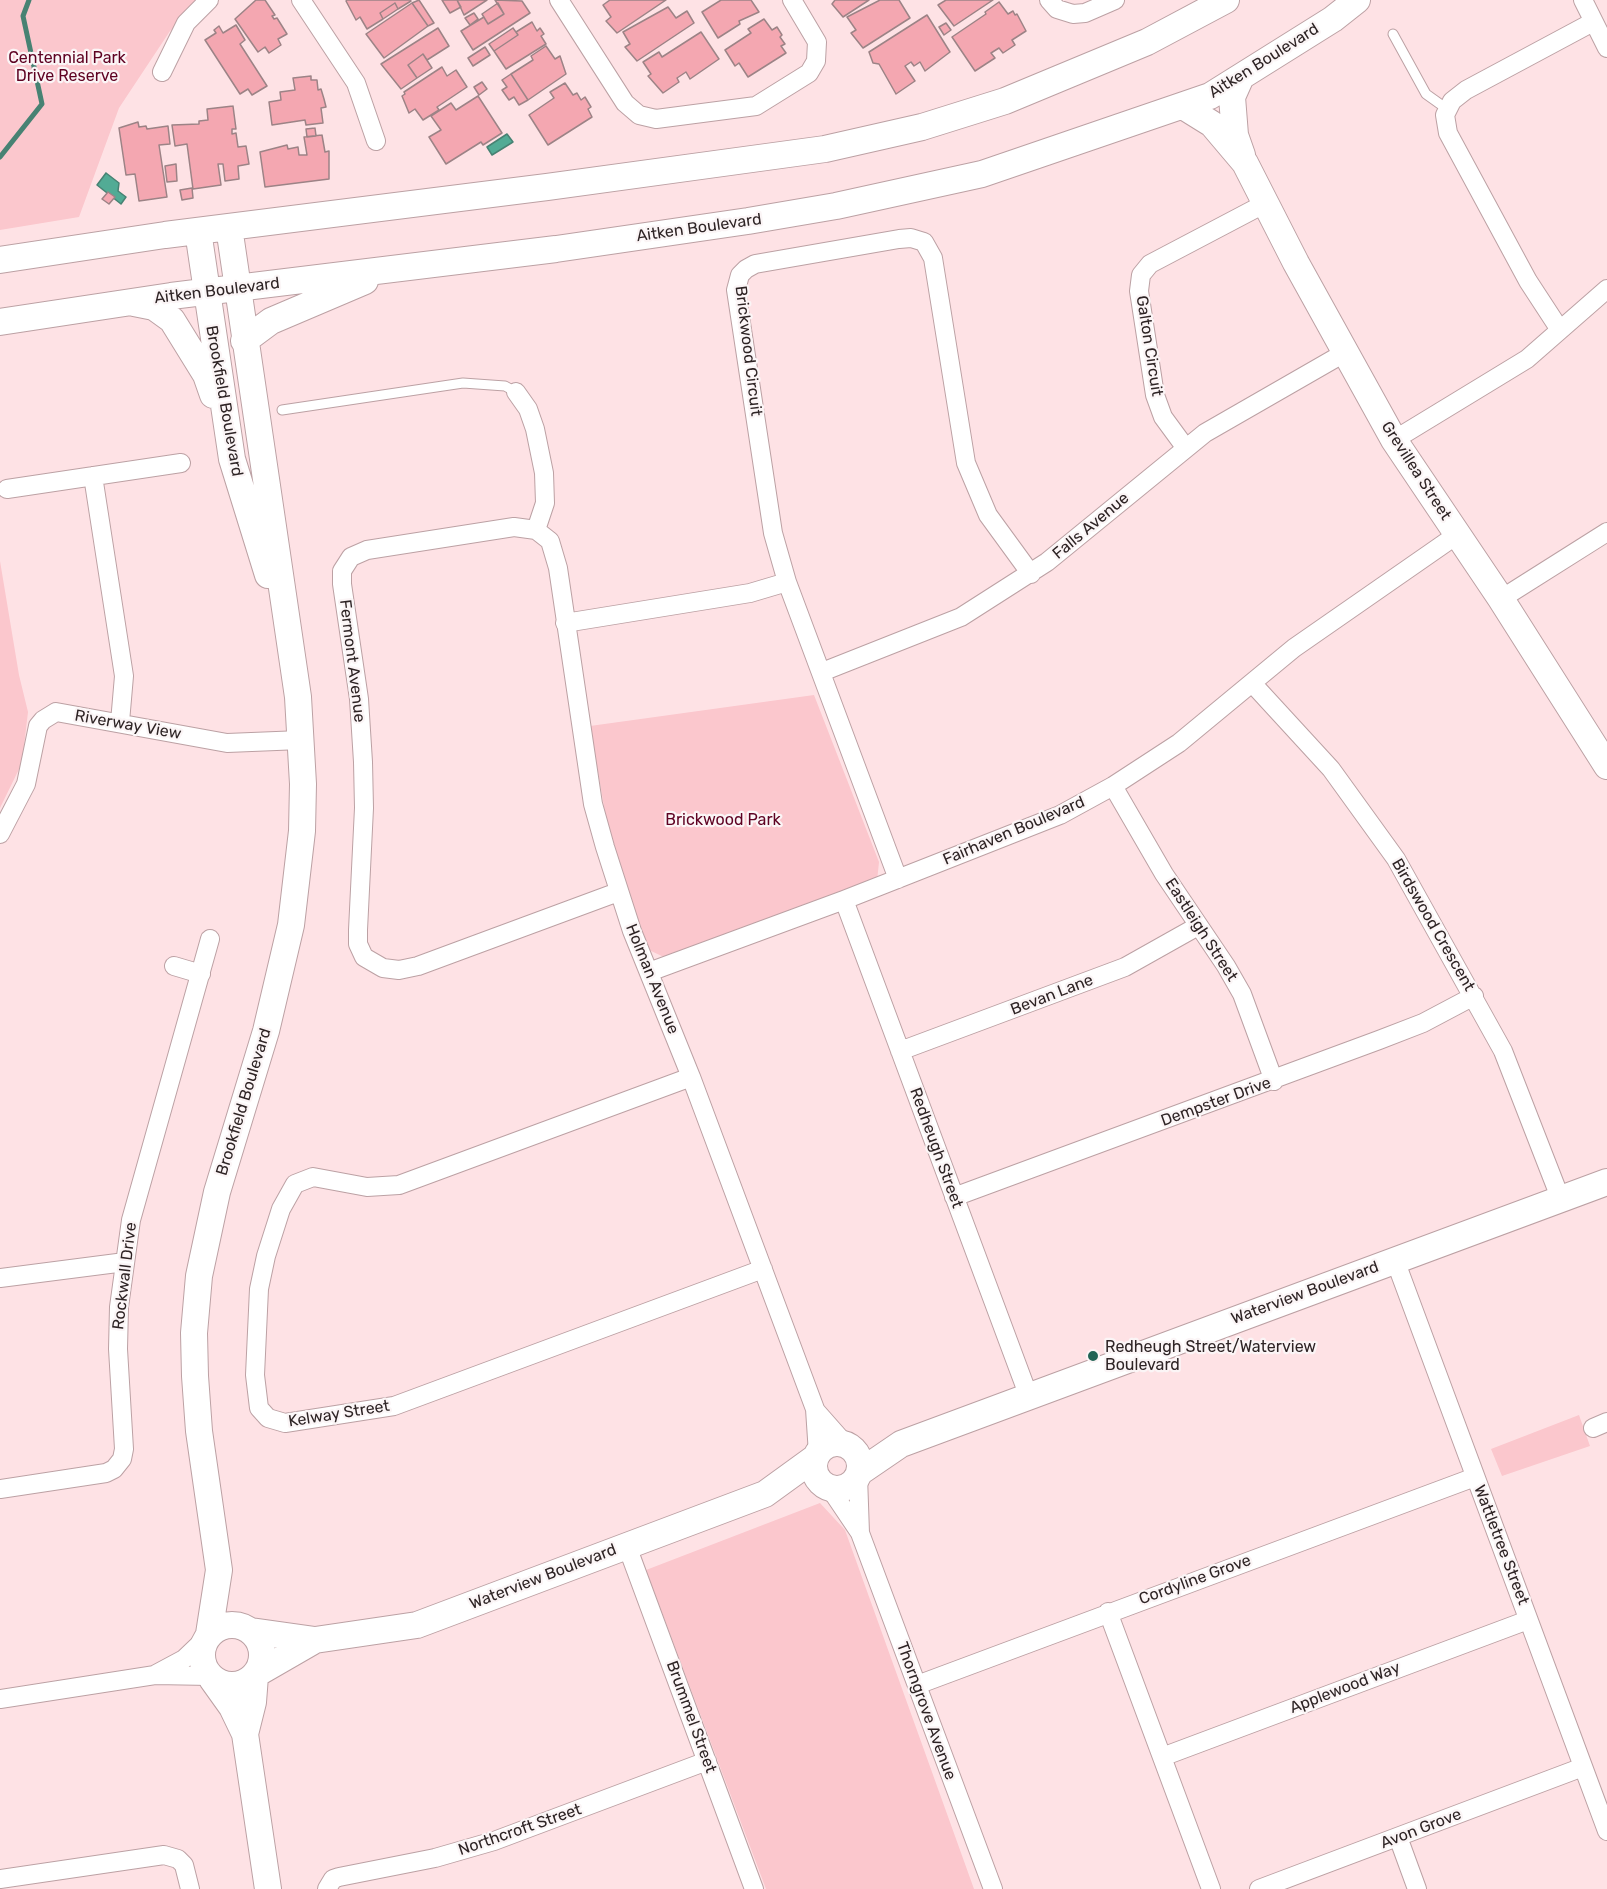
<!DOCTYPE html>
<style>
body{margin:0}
canvas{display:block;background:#fee2e5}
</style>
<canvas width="1607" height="1889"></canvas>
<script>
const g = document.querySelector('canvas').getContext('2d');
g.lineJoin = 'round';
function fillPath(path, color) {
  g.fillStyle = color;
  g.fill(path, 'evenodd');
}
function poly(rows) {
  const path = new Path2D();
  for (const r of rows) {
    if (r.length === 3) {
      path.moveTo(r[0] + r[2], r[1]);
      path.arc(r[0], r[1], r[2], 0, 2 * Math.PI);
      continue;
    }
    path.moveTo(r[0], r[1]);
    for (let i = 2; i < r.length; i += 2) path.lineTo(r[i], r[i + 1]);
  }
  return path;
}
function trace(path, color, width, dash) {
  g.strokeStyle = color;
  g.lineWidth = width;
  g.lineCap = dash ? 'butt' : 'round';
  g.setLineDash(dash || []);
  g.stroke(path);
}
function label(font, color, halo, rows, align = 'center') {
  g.font = font + ' Rubik,sans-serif';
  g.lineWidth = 4.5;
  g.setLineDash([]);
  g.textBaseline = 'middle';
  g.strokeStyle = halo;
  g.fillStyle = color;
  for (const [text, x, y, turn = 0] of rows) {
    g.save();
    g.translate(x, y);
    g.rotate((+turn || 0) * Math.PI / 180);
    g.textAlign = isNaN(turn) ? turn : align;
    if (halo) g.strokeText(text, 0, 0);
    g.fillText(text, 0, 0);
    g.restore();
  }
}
fillPath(poly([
 [0,0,204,0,170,31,119,108,79,217,0,230],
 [0,561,19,675,28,712,22,763,0,808],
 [814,695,879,862,877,881,668,959,649,950,609,835,590,726],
 [1579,1415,1590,1446,1502,1476,1491,1449],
 [820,1503,845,1530,974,1889,766,1889,646,1570]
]), '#fbc7cd');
const water = poly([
 [507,134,513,142,492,155,487,147,507,134],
 [106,173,119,183,118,191,126,197,121,204,97,185,106,173]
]);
fillPath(water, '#52ab95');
trace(water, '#478273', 1.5);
trace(poly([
 [0,157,42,104,23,16,29,0]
]), '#478273', 5);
const building = poly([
 [256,0,265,0,275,15,272,16,274,19,277,18,287,34,278,39,281,45,269,53,265,47,258,52,235,19,256,0],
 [347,0,410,0,411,1,398,9,395,3,380,13,383,19,367,29,360,17,356,20,346,1,347,0],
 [419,0,434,23,428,26,412,3,419,0],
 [442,0,457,0,461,7,450,13,442,0],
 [457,0,487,0,464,15,457,0],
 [495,0,522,1,530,13,473,50,461,31,484,17,488,24,504,14,495,0],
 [610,0,666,0,617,33,606,21,611,17,603,5,610,0],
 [721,0,751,0,759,12,739,21,740,24,718,38,702,12,721,0],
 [835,0,869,0,843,17,832,4,835,0],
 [880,0,899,0,910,18,863,48,851,33,856,30,847,17,880,0],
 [946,0,993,0,954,26,938,5,946,0],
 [999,2,1008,14,1013,11,1015,15,1017,14,1026,31,1012,40,1015,45,1003,53,999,48,991,53,995,58,975,71,952,37,986,14,985,12,999,2],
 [395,3,398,9,383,19,380,13,395,3],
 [412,3,428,26,384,58,366,34,412,3],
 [498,3,504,14,488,24,482,14,498,3],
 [668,7,676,18,687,11,694,23,637,61,625,47,630,44,623,32,668,7],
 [474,13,478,19,470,25,465,18,474,13],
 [927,15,950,52,925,71,920,62,914,66,911,62,905,66,915,81,896,94,879,64,873,63,869,52,927,15],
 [764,19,772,30,777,27,782,35,780,37,785,44,781,46,786,53,748,77,739,63,735,66,725,50,751,33,748,29,764,19],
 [532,22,537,31,540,28,544,34,541,36,546,44,506,69,494,51,518,35,516,32,532,22],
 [946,23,951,30,944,35,939,27,946,23],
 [236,25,245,40,240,44,267,86,252,95,248,89,240,94,205,40,216,33,214,30,219,26,223,33,236,25],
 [438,28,449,46,427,60,423,54,408,65,417,78,401,89,381,64,438,28],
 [513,28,518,35,494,51,489,44,513,28],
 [701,32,719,59,690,79,686,72,677,78,679,82,663,93,648,76,651,74,643,62,659,52,662,57,701,32],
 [546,46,555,59,560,56,566,74,528,100,511,74,533,60,531,56,546,46],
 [485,47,490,55,473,66,468,58,485,47],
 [423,54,432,68,417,78,408,65,423,54],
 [442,67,447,76,456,70,467,87,437,107,439,110,423,120,415,109,409,113,402,96,405,94,404,92,442,67],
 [511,74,528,100,519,105,514,97,509,100,502,90,507,87,502,80,511,74],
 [311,76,311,80,317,80,318,90,321,89,324,99,326,107,321,108,323,123,306,125,305,120,272,125,269,102,281,100,280,92,295,90,293,78,311,76],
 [482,82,487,89,479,95,474,87,482,82],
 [565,83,573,95,577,93,581,100,585,97,591,107,588,109,592,117,548,145,529,115,554,98,550,92,565,83],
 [478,96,502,133,483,145,481,142,446,164,429,137,441,130,431,116,451,103,456,110,478,96],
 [233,106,236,129,232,129,232,134,236,133,238,147,246,146,249,164,238,166,239,179,225,181,223,164,218,164,221,185,193,189,187,144,175,146,172,125,199,124,199,121,208,120,207,109,233,106],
 [138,122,139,127,146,126,147,129,168,126,170,144,159,145,167,197,139,201,135,174,126,175,119,128,138,122],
 [315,128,316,136,307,137,306,129,315,128],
 [322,135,325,152,329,151,329,179,265,187,260,152,287,145,288,149,298,147,299,155,307,155,304,137,322,135],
 [176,164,177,181,167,182,165,166,176,164],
 [192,188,193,198,182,200,180,190,192,188],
 [108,192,115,197,109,204,102,199,108,192]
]);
fillPath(building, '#f4a7b1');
trace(building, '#9c8386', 1.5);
const lane = poly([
 [1393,34,1426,94,1447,109],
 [282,410,463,383,505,386,516,392]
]);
const street = poly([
 [301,0,356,83,376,141],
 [559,0,625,103,639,115,656,119,756,106,809,73,816,61,817,42,792,0],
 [1049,0,1057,9,1073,14,1085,13,1115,0],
 [1583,0,1607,48],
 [162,72,186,23,209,0],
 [1560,330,1528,281,1448,133,1445,115,1452,101,1466,90,1593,22],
 [516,392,528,409,535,429,544,473,545,503,536,530],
 [1394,440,1527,359,1607,289],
 [1185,447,1163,417,1155,395,1139,291,1141,275,1150,264,1266,203],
 [93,476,124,676,120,722],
 [7,489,181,463],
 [1501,599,1607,532],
 [565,623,750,593,787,582],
 [822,672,961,617,1047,562,1205,433,1346,352],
 [1252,683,1331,769,1396,859,1503,1051,1561,1200],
 [1113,786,1164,874,1226,966,1242,994,1274,1081],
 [0,834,26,784,38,726,43,720,56,712,227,743,301,740],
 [898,879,787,582,773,533,736,290,740,275,746,269,755,264,899,239,911,238,924,242,933,258,966,463,988,515,1031,574],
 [618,892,418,966,399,970,383,968,364,957,358,944,358,930,364,808,363,762,359,699,342,584,342,571,351,557,367,550,514,527,536,530,550,541,558,568,593,804,605,847,632,931,691,1077,815,1409,818,1454],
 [844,900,1029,1397],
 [174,966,201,974],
 [649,972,844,900,1060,815,1113,786,1179,743,1294,648,1458,534],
 [900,1051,1125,967,1198,926],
 [691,1077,399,1185,367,1187,313,1177,295,1184,281,1209,266,1256,259,1289,255,1375,259,1408,268,1418,285,1423,394,1406,763,1269],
 [954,1197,1379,1040,1423,1023,1474,996],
 [1395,1260,1607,1831],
 [0,1278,125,1262],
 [816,1411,846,1445],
 [1593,1428,1607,1422],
 [858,1476,860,1533],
 [829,1487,860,1533,993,1889],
 [0,1489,106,1473,114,1469,122,1459,124,1449,118,1349,119,1307,131,1220,210,939],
 [627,1546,754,1889],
 [1108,1612,1211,1889],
 [156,1674,184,1659,206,1638],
 [917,1685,1475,1477],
 [0,1699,155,1675,210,1676],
 [1162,1757,1528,1620],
 [1398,1837,1417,1889],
 [0,1879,164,1855,178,1859,184,1865,190,1889],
 [327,1889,333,1879,339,1877,435,1858,494,1841,707,1761],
 [1259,1889,1583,1767]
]);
const secondary = poly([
 [1240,79,1232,97,1235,135,1242,155],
 [1183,106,1212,124,1245,163,1296,263,1394,440,1501,599,1607,766],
 [198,231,232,459,268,575],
 [0,260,165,235,547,187,825,149,922,127,1005,101,1147,42,1226,0],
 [134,303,154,307,172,320,206,375,213,395],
 [0,322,171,296,556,249,748,221,836,206,982,174,1210,96,1333,19,1357,0],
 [244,341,271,321,365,281],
 [837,1466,23],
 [860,1472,901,1444,1607,1182],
 [232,1655,30],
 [251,1631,315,1640,417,1625,765,1494,816,1457],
 [209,1634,219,1570,199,1431,195,1376,194,1333,199,1276,217,1192,266,1031,291,925,302,831,303,784,298,697,229,227],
 [256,1674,315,1640],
 [212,1679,232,1707,245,1734,268,1889],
 [245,1734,253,1702,255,1676]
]);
trace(lane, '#bca1a4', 11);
trace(street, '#bca1a4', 20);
trace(secondary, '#bca1a4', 28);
trace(lane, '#fff', 9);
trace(street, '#fff', 18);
trace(secondary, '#fff', 26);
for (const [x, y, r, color] of [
 [1093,1356,6,"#216455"]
]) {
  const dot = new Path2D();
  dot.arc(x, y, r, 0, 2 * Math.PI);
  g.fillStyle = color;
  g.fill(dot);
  trace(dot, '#fbf5f6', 2);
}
label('16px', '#5e0222', '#fbf5f6', [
 ["Centennial Park",67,58],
 ["Drive Reserve",67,76],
 ["Brickwood Park",723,820]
]);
label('16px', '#2e2425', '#fbf5f6', [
 ["Aitken Boulevard",1264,61,-32],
 ["Aitken Boulevard",699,228,-8],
 ["Aitken Boulevard",217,291,-7],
 ["Galton Circuit",1149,346,81],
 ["Brickwood Circuit",748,351,83],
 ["Brookfield Boulevard",224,401,80],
 ["Grevillea Street",1416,471,57],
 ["Falls Avenue",1091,526,-40],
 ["Fermont Avenue",352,661,83],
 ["Riverway View",128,725,10],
 ["Fairhaven Boulevard",1014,831,-23],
 ["Birdswood Crescent",1433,925,60],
 ["Eastleigh Street",1201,930,57],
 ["Holman Avenue",652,979,68],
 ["Bevan Lane",1052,995,-21],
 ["Brookfield Boulevard",244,1102,-73],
 ["Dempster Drive",1216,1102,-20],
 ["Redheugh Street",936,1148,70],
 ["Rockwall Drive",125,1276,-83],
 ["Waterview Boulevard",1305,1293,-20],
 ["Kelway Street",339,1414,-9],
 ["Wattletree Street",1501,1545,69],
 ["Waterview Boulevard",543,1577,-21],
 ["Cordyline Grove",1195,1580,-20],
 ["Applewood Way",1345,1688,-21],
 ["Thorngrove Avenue",926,1711,70],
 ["Brummel Street",691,1717,70],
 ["Avon Grove",1421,1829,-21],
 ["Northcroft Street",520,1830,-19]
]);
label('16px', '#2e2425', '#fbf5f6', [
 ["Redheugh Street/Waterview",1105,1347],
 ["Boulevard",1105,1365]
], 'left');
</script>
